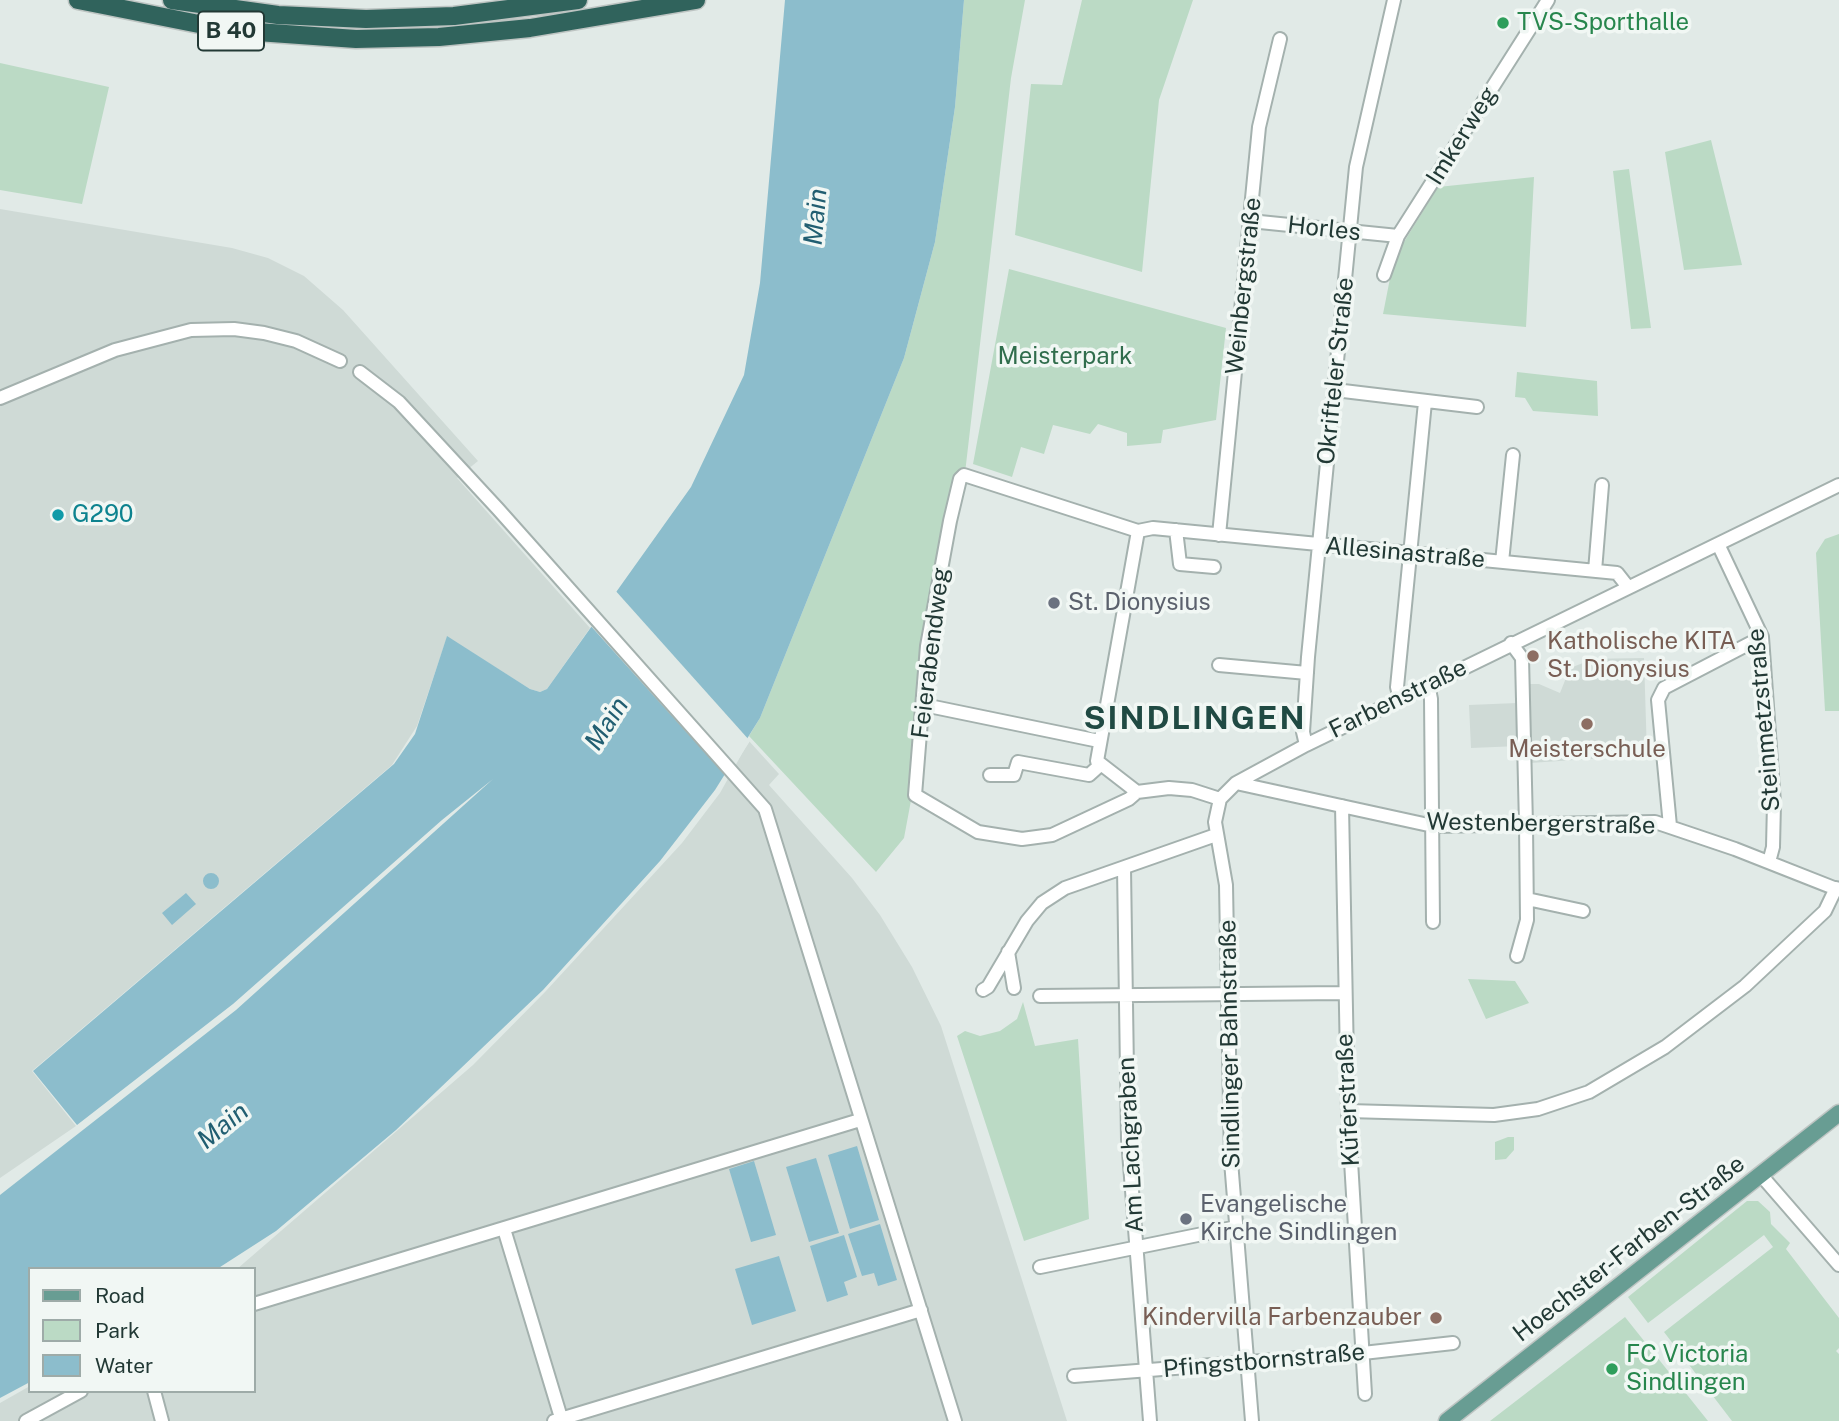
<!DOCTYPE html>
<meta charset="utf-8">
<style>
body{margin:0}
#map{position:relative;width:1839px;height:1421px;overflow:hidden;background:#e1eae7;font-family:"Public Sans",sans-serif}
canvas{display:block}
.legend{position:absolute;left:28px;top:1267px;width:228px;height:126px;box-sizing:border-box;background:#f1f7f4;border:2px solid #9eaba8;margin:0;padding:9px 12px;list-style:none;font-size:21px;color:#223935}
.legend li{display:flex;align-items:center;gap:14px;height:35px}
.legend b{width:35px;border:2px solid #9eaba8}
</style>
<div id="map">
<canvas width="1839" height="1421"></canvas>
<ul class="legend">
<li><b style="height:9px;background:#689d93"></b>Road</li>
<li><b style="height:19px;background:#bbdac5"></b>Park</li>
<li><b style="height:19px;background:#8cbdcc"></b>Water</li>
</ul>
</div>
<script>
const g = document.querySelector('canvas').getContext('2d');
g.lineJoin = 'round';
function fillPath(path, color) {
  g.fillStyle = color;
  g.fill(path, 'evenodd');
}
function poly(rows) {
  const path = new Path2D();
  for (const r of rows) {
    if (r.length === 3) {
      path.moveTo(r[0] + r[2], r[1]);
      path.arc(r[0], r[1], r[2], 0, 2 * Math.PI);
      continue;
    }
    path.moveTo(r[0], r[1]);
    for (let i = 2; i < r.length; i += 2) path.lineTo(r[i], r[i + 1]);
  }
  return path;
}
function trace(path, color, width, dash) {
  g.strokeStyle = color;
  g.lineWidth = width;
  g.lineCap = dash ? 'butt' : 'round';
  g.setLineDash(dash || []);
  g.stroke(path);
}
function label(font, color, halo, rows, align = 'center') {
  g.font = font + ' "Public Sans",sans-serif';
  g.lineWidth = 7;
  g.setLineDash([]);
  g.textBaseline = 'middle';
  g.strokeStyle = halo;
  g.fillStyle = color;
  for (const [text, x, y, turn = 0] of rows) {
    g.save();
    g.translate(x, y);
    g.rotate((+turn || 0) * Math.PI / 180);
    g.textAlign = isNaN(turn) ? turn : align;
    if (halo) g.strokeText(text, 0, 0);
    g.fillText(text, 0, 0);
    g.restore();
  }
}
fillPath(poly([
 [0,209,232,248,268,258,304,276,343,310,478,461,457,478,590,628,547,689,540,692,530,689,447,637,417,726,392,765,32,1071,76,1126,0,1178],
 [1644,658,1647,755,1530,763,1526,684,1539,684,1560,693,1570,668,1583,663,1584,659],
 [1517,703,1519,746,1471,748,1469,705],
 [749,741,779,774,769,785,852,878,880,915,912,967,941,1026,1067,1421,0,1421,0,1403,30,1386,30,1391,254,1391,254,1269,237,1269,473,1065,545,992,682,843,720,793]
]), '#cfdad6');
fillPath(poly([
 [964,0,1025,0,1011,78,965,473,947,523,912,795,904,838,876,872,749,736,760,718,904,358,935,242,955,107],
 [1082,0,1193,0,1159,100,1142,272,1015,235,1031,84,1062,85],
 [0,63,109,87,82,204,0,190],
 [1711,140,1742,265,1684,270,1665,152],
 [1629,169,1651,328,1631,329,1613,171],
 [1534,177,1526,327,1383,314,1394,258,1438,187],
 [1009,269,1226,328,1216,420,1163,430,1161,443,1127,446,1127,433,1098,424,1090,434,1053,425,1044,454,1021,447,1012,477,973,464],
 [1517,372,1597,381,1598,416,1533,411,1525,398,1515,397],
 [1839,534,1839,711,1825,711,1816,553,1825,539],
 [1468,979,1515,981,1529,1003,1486,1019],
 [1023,1002,1035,1046,1078,1039,1089,1219,1024,1241,957,1036,965,1031,980,1036,1000,1031,1017,1019],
 [1508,1137,1514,1137,1514,1150,1506,1159,1495,1160,1495,1142],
 [1747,1201,1758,1201,1770,1212,1771,1224,1790,1243,1786,1249,1839,1318,1839,1348,1836,1351,1839,1354,1839,1421,1732,1421,1664,1332,1773,1247,1764,1235,1648,1323,1628,1297],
 [1625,1317,1708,1421,1490,1421]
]), '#bbdac5');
fillPath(poly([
 [785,0,964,0,955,107,935,242,904,358,760,718,715,790,660,861,543,990,396,1130,276,1231,217,1269,30,1269,30,1382,0,1398,0,1195,236,1010,493,779,442,820,233,1004,77,1125,33,1071,394,764,415,734,447,636,530,689,540,692,547,689,691,487,744,375,760,283],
 [211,881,8],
 [186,893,196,904,172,925,162,913],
 [857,1146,879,1220,850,1229,828,1155],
 [816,1158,839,1233,809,1242,786,1167],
 [754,1161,776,1235,751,1242,729,1169],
 [880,1224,897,1280,878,1286,874,1273,862,1276,848,1234],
 [844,1235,857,1277,844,1282,848,1295,827,1302,810,1246],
 [779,1256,796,1311,752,1325,735,1269]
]), '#8cbdcc');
fillPath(poly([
 [614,589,750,741,727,777,589,624]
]), '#e1eae7');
const minor = poly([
 [1250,221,1398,236],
 [1384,275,1398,236,1548,0],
 [360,372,399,402,498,509,765,809,955,1421],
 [1335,390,1477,407],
 [0,398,115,350,191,330,234,329,264,333,296,341,340,361],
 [1176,530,1180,564,1214,567],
 [1138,531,1097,761,1137,792,1169,788,1192,790,1220,799],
 [1219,535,1259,127,1280,39],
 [1718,544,1762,637,1774,803,1773,847,1769,862],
 [1502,562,1513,455],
 [1595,571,1602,485],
 [1511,643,1522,658,1526,825,1527,920,1517,956],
 [1219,665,1307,673],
 [1428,684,1431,699,1433,922],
 [1400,699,1397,687,1425,402],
 [924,705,1099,741],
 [1306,745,1303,732,1308,657,1356,167,1394,0],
 [990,775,1014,775,1018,762,1089,775,1099,766],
 [1236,783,1433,826,1655,822,1735,849,1839,890],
 [1137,792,1129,799,1052,835,1022,839,978,832,915,795,927,646,950,521,960,479,964,475,1138,531,1153,528,1617,573,1628,587],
 [1342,806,1348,1111,1365,1394],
 [1670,826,1658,700,1664,688,1762,637],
 [1124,868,1128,1139,1150,1421],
 [1527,899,1583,911],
 [1008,952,1014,988],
 [983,990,988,987,1027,921,1042,903,1065,888,1216,835],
 [1040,996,1343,993],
 [1348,1111,1494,1115,1538,1109,1589,1092,1665,1047,1745,986,1825,911,1836,888],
 [1760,1174,1839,1265],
 [504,1229,562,1421],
 [1040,1267,1237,1227],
 [254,1304,860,1120],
 [1074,1376,1363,1353,1453,1343],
 [154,1391,162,1421],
 [26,1421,81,1391],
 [554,1421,921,1310],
 [1252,1421,1231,1161,1226,885,1215,822,1220,799,1236,783,1306,745,1839,485]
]);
const major = poly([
 [1447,1421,1839,1113]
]);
const highway = poly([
 [78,0,229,30,356,39,439,37,530,28,696,0],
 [172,0,278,15,366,19,454,16,578,0]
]);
trace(minor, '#a4b1ae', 16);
trace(major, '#bdc4c2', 19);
trace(highway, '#bdc4c2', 21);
trace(minor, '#fff', 12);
trace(major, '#689d93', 16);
trace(highway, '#30635c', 18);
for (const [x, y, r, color] of [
 [1503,23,7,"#2e9e5b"],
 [58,515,7,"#0f9aa8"],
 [1054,603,7,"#6b7280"],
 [1533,656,7,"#8d6e63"],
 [1587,724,7,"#8d6e63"],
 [1186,1219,7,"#6b7280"],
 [1436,1318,7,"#8d6e63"],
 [1612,1369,7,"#2e9e5b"]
]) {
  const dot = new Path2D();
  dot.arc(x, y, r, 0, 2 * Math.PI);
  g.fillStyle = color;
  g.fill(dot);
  trace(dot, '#f1f7f4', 2.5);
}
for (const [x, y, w] of [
 [231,31,66]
]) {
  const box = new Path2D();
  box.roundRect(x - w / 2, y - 19.5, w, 39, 5);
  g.fillStyle = '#f1f7f4';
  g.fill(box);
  trace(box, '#223935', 2);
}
label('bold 23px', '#223935', null, [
 ["B 40",231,31]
]);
label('24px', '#27864d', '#f1f7f4', [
 ["TVS-Sporthalle",1517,23],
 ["FC Victoria",1626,1355],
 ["Sindlingen",1626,1383]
], 'left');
label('24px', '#223935', '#f1f7f4', [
 ["Imkerweg",1462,136,-58],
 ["Horles",1324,229,6],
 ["Weinbergstraße",1244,286,-84],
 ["Okrifteler Straße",1336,371,-84],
 ["Allesinastraße",1405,553,5],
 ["Feierabendweg",931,653,-83],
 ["Farbenstraße",1398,699,-26],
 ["Steinmetzstraße",1764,720,-95],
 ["Westenbergerstraße",1541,824,1],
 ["Sindlinger Bahnstraße",1230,1044,-91],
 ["Küferstraße",1348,1100,-93],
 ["Am Lachgraben",1131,1145,-93],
 ["Hoechster-Farben-Straße",1629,1249,-38],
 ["Pfingstbornstraße",1264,1361,-5]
]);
label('24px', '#306d4c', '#f1f7f4', [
 ["Meisterpark",1065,357]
]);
label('24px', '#0d838f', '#f1f7f4', [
 ["G290",72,515]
], 'left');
label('24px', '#5b616d', '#f1f7f4', [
 ["St. Dionysius",1068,603],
 ["Evangelische",1200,1205],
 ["Kirche Sindlingen",1200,1233]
], 'left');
label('24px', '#785e54', '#f1f7f4', [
 ["Katholische KITA",1547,642],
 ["St. Dionysius",1547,670],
 ["Meisterschule",1587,750,"center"],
 ["Kindervilla Farbenzauber",1422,1318,"right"]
], 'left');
label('italic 26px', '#215e71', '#f1f7f4', [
 ["Main",816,217,-85],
 ["Main",607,724,-57],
 ["Main",223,1126,-39]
]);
g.letterSpacing = '2px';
label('bold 32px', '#204a43', '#f1f7f4', [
 ["SINDLINGEN",1195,719]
]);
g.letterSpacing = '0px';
</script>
